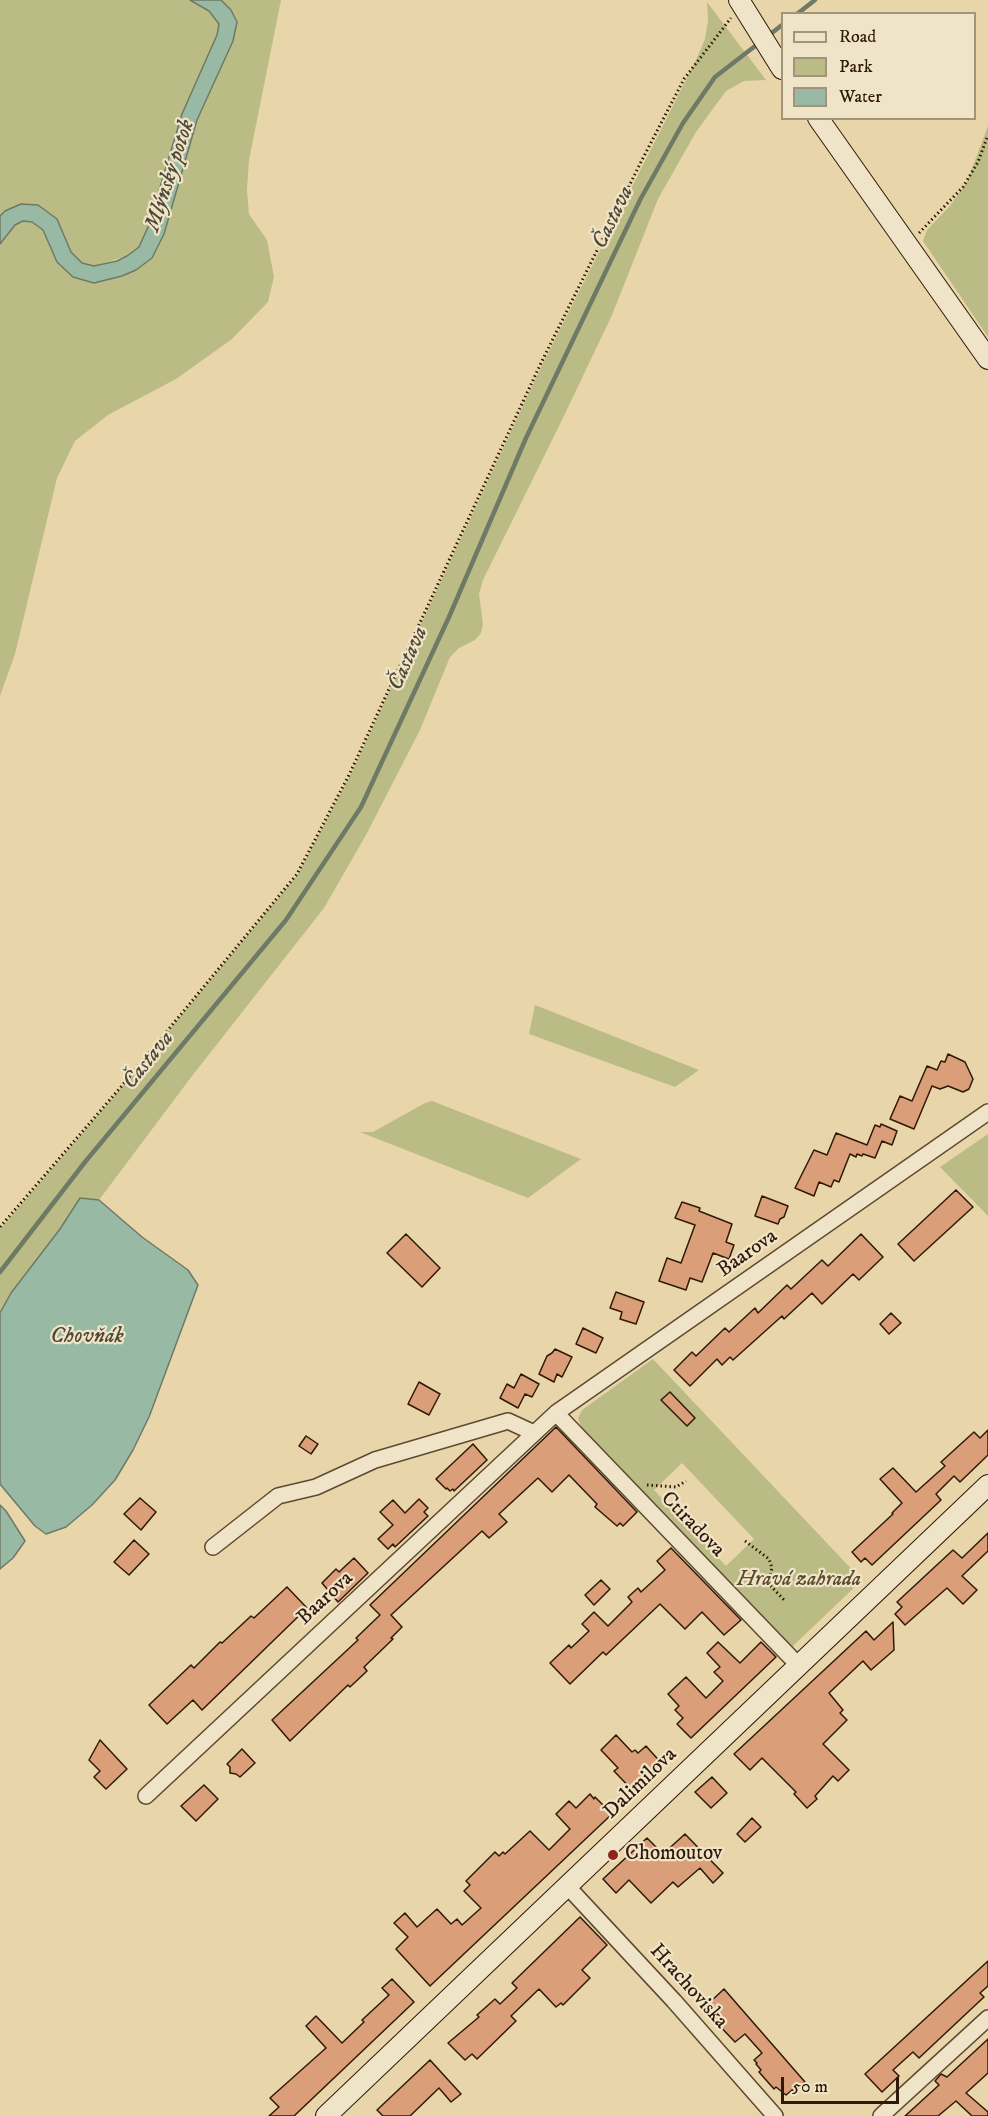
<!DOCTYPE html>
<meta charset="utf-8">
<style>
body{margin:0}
#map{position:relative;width:988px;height:2116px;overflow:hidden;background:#e8d6aa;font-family:"IM FELL DW Pica",serif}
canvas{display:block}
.legend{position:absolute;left:781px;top:12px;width:195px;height:108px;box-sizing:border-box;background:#f0e4c8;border:2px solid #a3937b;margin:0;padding:8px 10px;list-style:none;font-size:18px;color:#301908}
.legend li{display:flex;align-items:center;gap:12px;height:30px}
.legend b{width:30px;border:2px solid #a3937b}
.scale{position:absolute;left:781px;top:2077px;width:118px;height:27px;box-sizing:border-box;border:3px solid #301908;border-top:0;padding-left:8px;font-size:18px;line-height:21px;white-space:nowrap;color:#301908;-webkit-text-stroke:4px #f0e4c8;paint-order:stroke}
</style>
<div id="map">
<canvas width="988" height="2116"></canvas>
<ul class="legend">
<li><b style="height:8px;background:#f0e4c8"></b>Road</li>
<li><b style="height:16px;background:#bbbc85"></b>Park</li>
<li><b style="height:16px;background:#98baa4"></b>Water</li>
</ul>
<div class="scale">50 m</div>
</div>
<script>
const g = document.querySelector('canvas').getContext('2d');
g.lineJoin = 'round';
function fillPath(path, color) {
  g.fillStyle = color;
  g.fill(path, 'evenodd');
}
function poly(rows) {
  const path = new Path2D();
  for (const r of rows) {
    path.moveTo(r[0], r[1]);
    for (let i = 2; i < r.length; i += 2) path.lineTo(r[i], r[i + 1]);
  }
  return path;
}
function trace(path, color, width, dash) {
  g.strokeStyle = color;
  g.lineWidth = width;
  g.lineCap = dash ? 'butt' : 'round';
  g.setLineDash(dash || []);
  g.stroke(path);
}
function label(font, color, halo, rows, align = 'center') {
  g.font = font + ' "IM FELL DW Pica",serif';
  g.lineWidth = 4.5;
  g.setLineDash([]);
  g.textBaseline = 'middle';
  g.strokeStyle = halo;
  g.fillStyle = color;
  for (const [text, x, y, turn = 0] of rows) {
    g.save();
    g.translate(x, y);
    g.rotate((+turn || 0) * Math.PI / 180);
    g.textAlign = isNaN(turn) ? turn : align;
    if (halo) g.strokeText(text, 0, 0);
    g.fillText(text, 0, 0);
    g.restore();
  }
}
fillPath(poly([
 [0,0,190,0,209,11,218,20,219,24,217,35,182,114,148,228,139,247,127,256,94,266,82,263,71,252,57,219,5,211,0,216],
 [221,0,281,0,249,160,247,190,249,214,267,240,274,277,268,302,232,339,176,379,108,415,75,441,57,478,15,654,0,696,0,244,15,225,23,221,32,222,43,230,57,261,94,283,164,233,197,120,233,41,231,10],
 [707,2,766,80,744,81,726,91,696,132,658,199,612,315,562,420,483,580,479,594,483,624,481,633,475,640,459,648,450,657,420,730,366,835,324,908,192,1076,99,1200,80,1198,60,1229,11,1293,0,1313,0,1229,121,1088,298,874,350,776,543,363,696,60,705,39,708,20],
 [988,126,988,337,923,241,927,230,949,207,967,182],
 [535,1005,699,1070,675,1087,529,1034],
 [432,1101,581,1159,528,1198,360,1132,373,1132,425,1103],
 [988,1134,988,1216,940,1167],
 [653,1359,859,1577,859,1583,793,1646,789,1645,582,1429,578,1418,582,1410],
 [682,1463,754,1539,726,1566,654,1490]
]), '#bbbc85');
const water = poly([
 [190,0,221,0,231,10,237,22,233,41,197,120,164,234,152,258,136,270,122,276,94,283,73,277,57,262,43,230,32,222,23,221,15,225,0,244,0,216,5,211,21,204,38,205,57,219,71,252,82,263,94,266,117,261,127,256,139,247,148,227,182,114,217,35,219,24,209,11,190,0],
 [80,1198,99,1200,142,1237,188,1270,198,1285,149,1417,133,1450,115,1480,92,1505,66,1527,46,1534,35,1526,0,1484,0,1313,11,1293,60,1229,80,1198],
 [0,1505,6,1511,25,1541,13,1558,0,1569,0,1505]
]);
fillPath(water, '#98baa4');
trace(water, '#6e7a66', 1.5);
trace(poly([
 [797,14,815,0],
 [768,36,782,25],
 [0,1272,85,1162,286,920,361,807,449,617,526,438,640,200,683,123,715,77,759,43]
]), '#6e7a66', 4.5);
const building = poly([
 [948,1054,965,1062,973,1079,969,1089,963,1092,948,1086,940,1089,932,1086,914,1129,890,1119,900,1096,912,1101,927,1066,937,1070,941,1061,945,1062,948,1054],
 [881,1124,897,1131,892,1145,882,1141,875,1158,863,1154,862,1156,857,1154,856,1157,850,1154,839,1182,834,1180,831,1187,819,1182,814,1196,795,1188,814,1150,827,1155,836,1133,867,1145,875,1125,880,1127,881,1124],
 [956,1190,973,1207,914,1261,898,1244,956,1190],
 [762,1196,788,1206,784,1217,780,1219,778,1224,755,1216,762,1196],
 [682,1202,700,1208,699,1211,732,1224,726,1242,734,1245,729,1259,713,1253,702,1282,690,1278,686,1290,659,1281,667,1258,681,1263,695,1225,675,1218,682,1202],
 [406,1234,440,1268,422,1287,387,1253,406,1234],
 [861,1234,883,1257,859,1280,853,1274,822,1304,812,1293,784,1319,782,1316,733,1360,730,1357,722,1365,717,1359,690,1386,674,1370,692,1352,696,1356,725,1328,729,1332,755,1308,758,1313,787,1285,791,1289,822,1260,828,1266,861,1234],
 [616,1292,644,1302,636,1324,620,1319,622,1312,610,1308,616,1292],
 [891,1313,901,1323,889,1334,880,1324,891,1313],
 [583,1328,603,1338,596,1353,576,1344,583,1328],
 [555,1349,572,1357,562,1377,557,1374,554,1382,539,1374,547,1356,552,1353,555,1349],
 [521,1374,539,1384,532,1397,525,1394,518,1408,500,1398,507,1384,514,1388,521,1374],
 [419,1382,440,1394,429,1415,408,1404,419,1382],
 [670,1392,695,1418,687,1426,661,1400,670,1392],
 [556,1427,637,1512,623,1526,620,1523,617,1526,595,1507,597,1504,569,1475,552,1492,538,1478,499,1514,507,1522,489,1538,482,1531,391,1615,402,1627,391,1638,393,1639,364,1667,367,1671,350,1687,348,1685,290,1741,272,1720,358,1640,356,1638,380,1615,370,1605,556,1427],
 [988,1430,988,1455,960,1482,954,1476,936,1494,941,1500,872,1565,865,1558,861,1562,852,1552,893,1514,892,1513,902,1503,880,1479,893,1468,916,1492,945,1466,941,1462,974,1432,980,1438,988,1430],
 [306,1436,318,1444,311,1454,299,1446,306,1436],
 [473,1444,487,1460,454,1491,453,1489,450,1491,447,1488,446,1489,436,1479,473,1444],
 [140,1498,156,1512,141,1530,124,1514,140,1498],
 [419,1499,428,1508,424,1512,428,1516,395,1547,393,1544,388,1549,378,1539,393,1525,380,1512,393,1500,405,1513,419,1499],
 [988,1533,988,1551,962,1576,977,1590,963,1604,947,1588,905,1625,895,1614,902,1607,897,1602,953,1550,962,1558,988,1533],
 [134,1540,149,1554,129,1575,114,1562,134,1540],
 [671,1548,741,1620,724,1635,702,1612,685,1629,660,1604,606,1655,603,1652,570,1684,550,1663,569,1645,571,1648,589,1631,582,1624,594,1612,608,1626,632,1602,628,1597,638,1588,641,1592,665,1570,657,1561,671,1548],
 [354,1558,368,1573,338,1602,322,1583,336,1569,339,1572,354,1558],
 [601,1580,610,1589,594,1605,585,1595,601,1580],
 [287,1587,307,1608,202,1710,193,1700,167,1724,149,1705,191,1665,194,1668,220,1642,222,1643,251,1616,254,1618,287,1587],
 [893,1622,894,1650,871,1670,863,1661,829,1693,843,1710,840,1713,847,1720,823,1744,849,1770,838,1781,833,1776,815,1796,817,1799,807,1808,794,1794,796,1792,762,1758,750,1770,734,1754,866,1631,874,1640,893,1622],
 [718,1642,740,1663,761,1642,776,1657,691,1738,677,1724,683,1718,675,1710,679,1706,668,1694,686,1677,706,1698,723,1681,714,1672,720,1667,707,1653,718,1642],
 [616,1735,632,1752,635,1750,638,1753,646,1746,663,1765,634,1792,614,1771,618,1768,601,1750,616,1735],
 [100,1740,127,1769,106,1789,94,1777,100,1771,89,1760,100,1740],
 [242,1749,255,1763,240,1777,236,1774,230,1773,230,1767,227,1764,242,1749],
 [712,1777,727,1793,711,1808,695,1792,712,1777],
 [204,1785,218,1799,196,1821,181,1806,204,1785],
 [590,1794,594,1799,595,1797,612,1814,430,1986,396,1949,408,1937,394,1923,405,1913,417,1927,437,1909,451,1924,457,1919,462,1925,481,1908,464,1891,470,1885,466,1881,495,1852,499,1856,503,1852,505,1854,530,1831,549,1850,570,1829,556,1814,569,1801,576,1808,590,1794],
 [752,1818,761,1827,745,1842,737,1834,752,1818],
 [685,1834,723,1873,713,1883,700,1868,678,1887,673,1882,651,1903,629,1880,616,1893,603,1879,647,1838,663,1854,685,1834],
 [580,1917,607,1945,582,1970,590,1978,563,2005,561,2003,556,2007,539,1989,511,2016,516,2021,477,2059,472,2054,465,2060,448,2043,479,2017,477,2015,495,1999,500,2004,517,1988,512,1983,580,1917],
 [988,1961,988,1986,980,1993,984,1997,919,2058,913,2052,893,2070,899,2076,882,2092,865,2074,988,1961],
 [392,1979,414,2002,294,2116,269,2116,279,2107,270,2098,326,2048,306,2026,316,2016,342,2043,364,2022,362,2020,389,1995,382,1988,392,1979],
 [724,1989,805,2082,794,2091,792,2090,786,2095,776,2087,774,2089,759,2072,761,2070,756,2064,757,2063,754,2060,762,2053,745,2034,735,2042,712,2018,706,2010,711,2005,709,2003,724,1989],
 [988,2039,988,2073,966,2093,988,2112,988,2116,972,2116,956,2101,938,2116,905,2116,939,2085,935,2081,941,2074,947,2077,988,2039],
 [430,2060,461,2094,451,2102,439,2088,410,2116,383,2116,377,2110,430,2060]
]);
fillPath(building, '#da9e79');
trace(building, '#301908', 1.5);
const street = poly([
 [556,1413,799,1666],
 [213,1547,278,1496,316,1487,375,1460,508,1421,534,1433],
 [146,1796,556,1413,988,1112],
 [568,1887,674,2001,775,2116],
 [881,2116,988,2018]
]);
const secondary = poly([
 [739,0,782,69],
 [818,118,988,359],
 [326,2116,988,1485]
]);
trace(street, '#5e4830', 18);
trace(secondary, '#301908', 22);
trace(poly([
 [919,233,963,187,978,162,988,135],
 [0,1227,120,1088,297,874,349,775,541,363,641,162,684,79,731,18],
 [647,1485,676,1487,686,1481],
 [745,1541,769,1559,772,1568,768,1583,785,1601]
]), '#301908', 3, [1.5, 3]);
trace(street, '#f0e4c8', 15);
trace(secondary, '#f0e4c8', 20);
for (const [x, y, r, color] of [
 [613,1855,6,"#8f2418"]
]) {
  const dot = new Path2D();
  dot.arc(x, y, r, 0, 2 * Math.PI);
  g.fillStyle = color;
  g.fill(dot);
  trace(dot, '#f0e4c8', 2);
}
label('21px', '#301908', '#f0e4c8', [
 ["Baarova",748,1254,-35],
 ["Ctiradova",692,1525,46],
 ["Baarova",326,1599,-43],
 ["Dalimilova",641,1784,-44],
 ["Hrachoviska",688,1987,48]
]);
label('italic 21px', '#5a4a2e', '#f0e4c8', [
 ["Hravá zahrada",799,1581]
]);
label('21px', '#301908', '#f0e4c8', [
 ["Chomoutov",625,1855]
], 'left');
label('italic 22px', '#4f4937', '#f0e4c8', [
 ["Mlýnský potok",171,176,-72],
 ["Častava",614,218,-64],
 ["Častava",409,659,-66],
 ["Častava",149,1061,-51],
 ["Chovňák",87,1337]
]);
</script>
